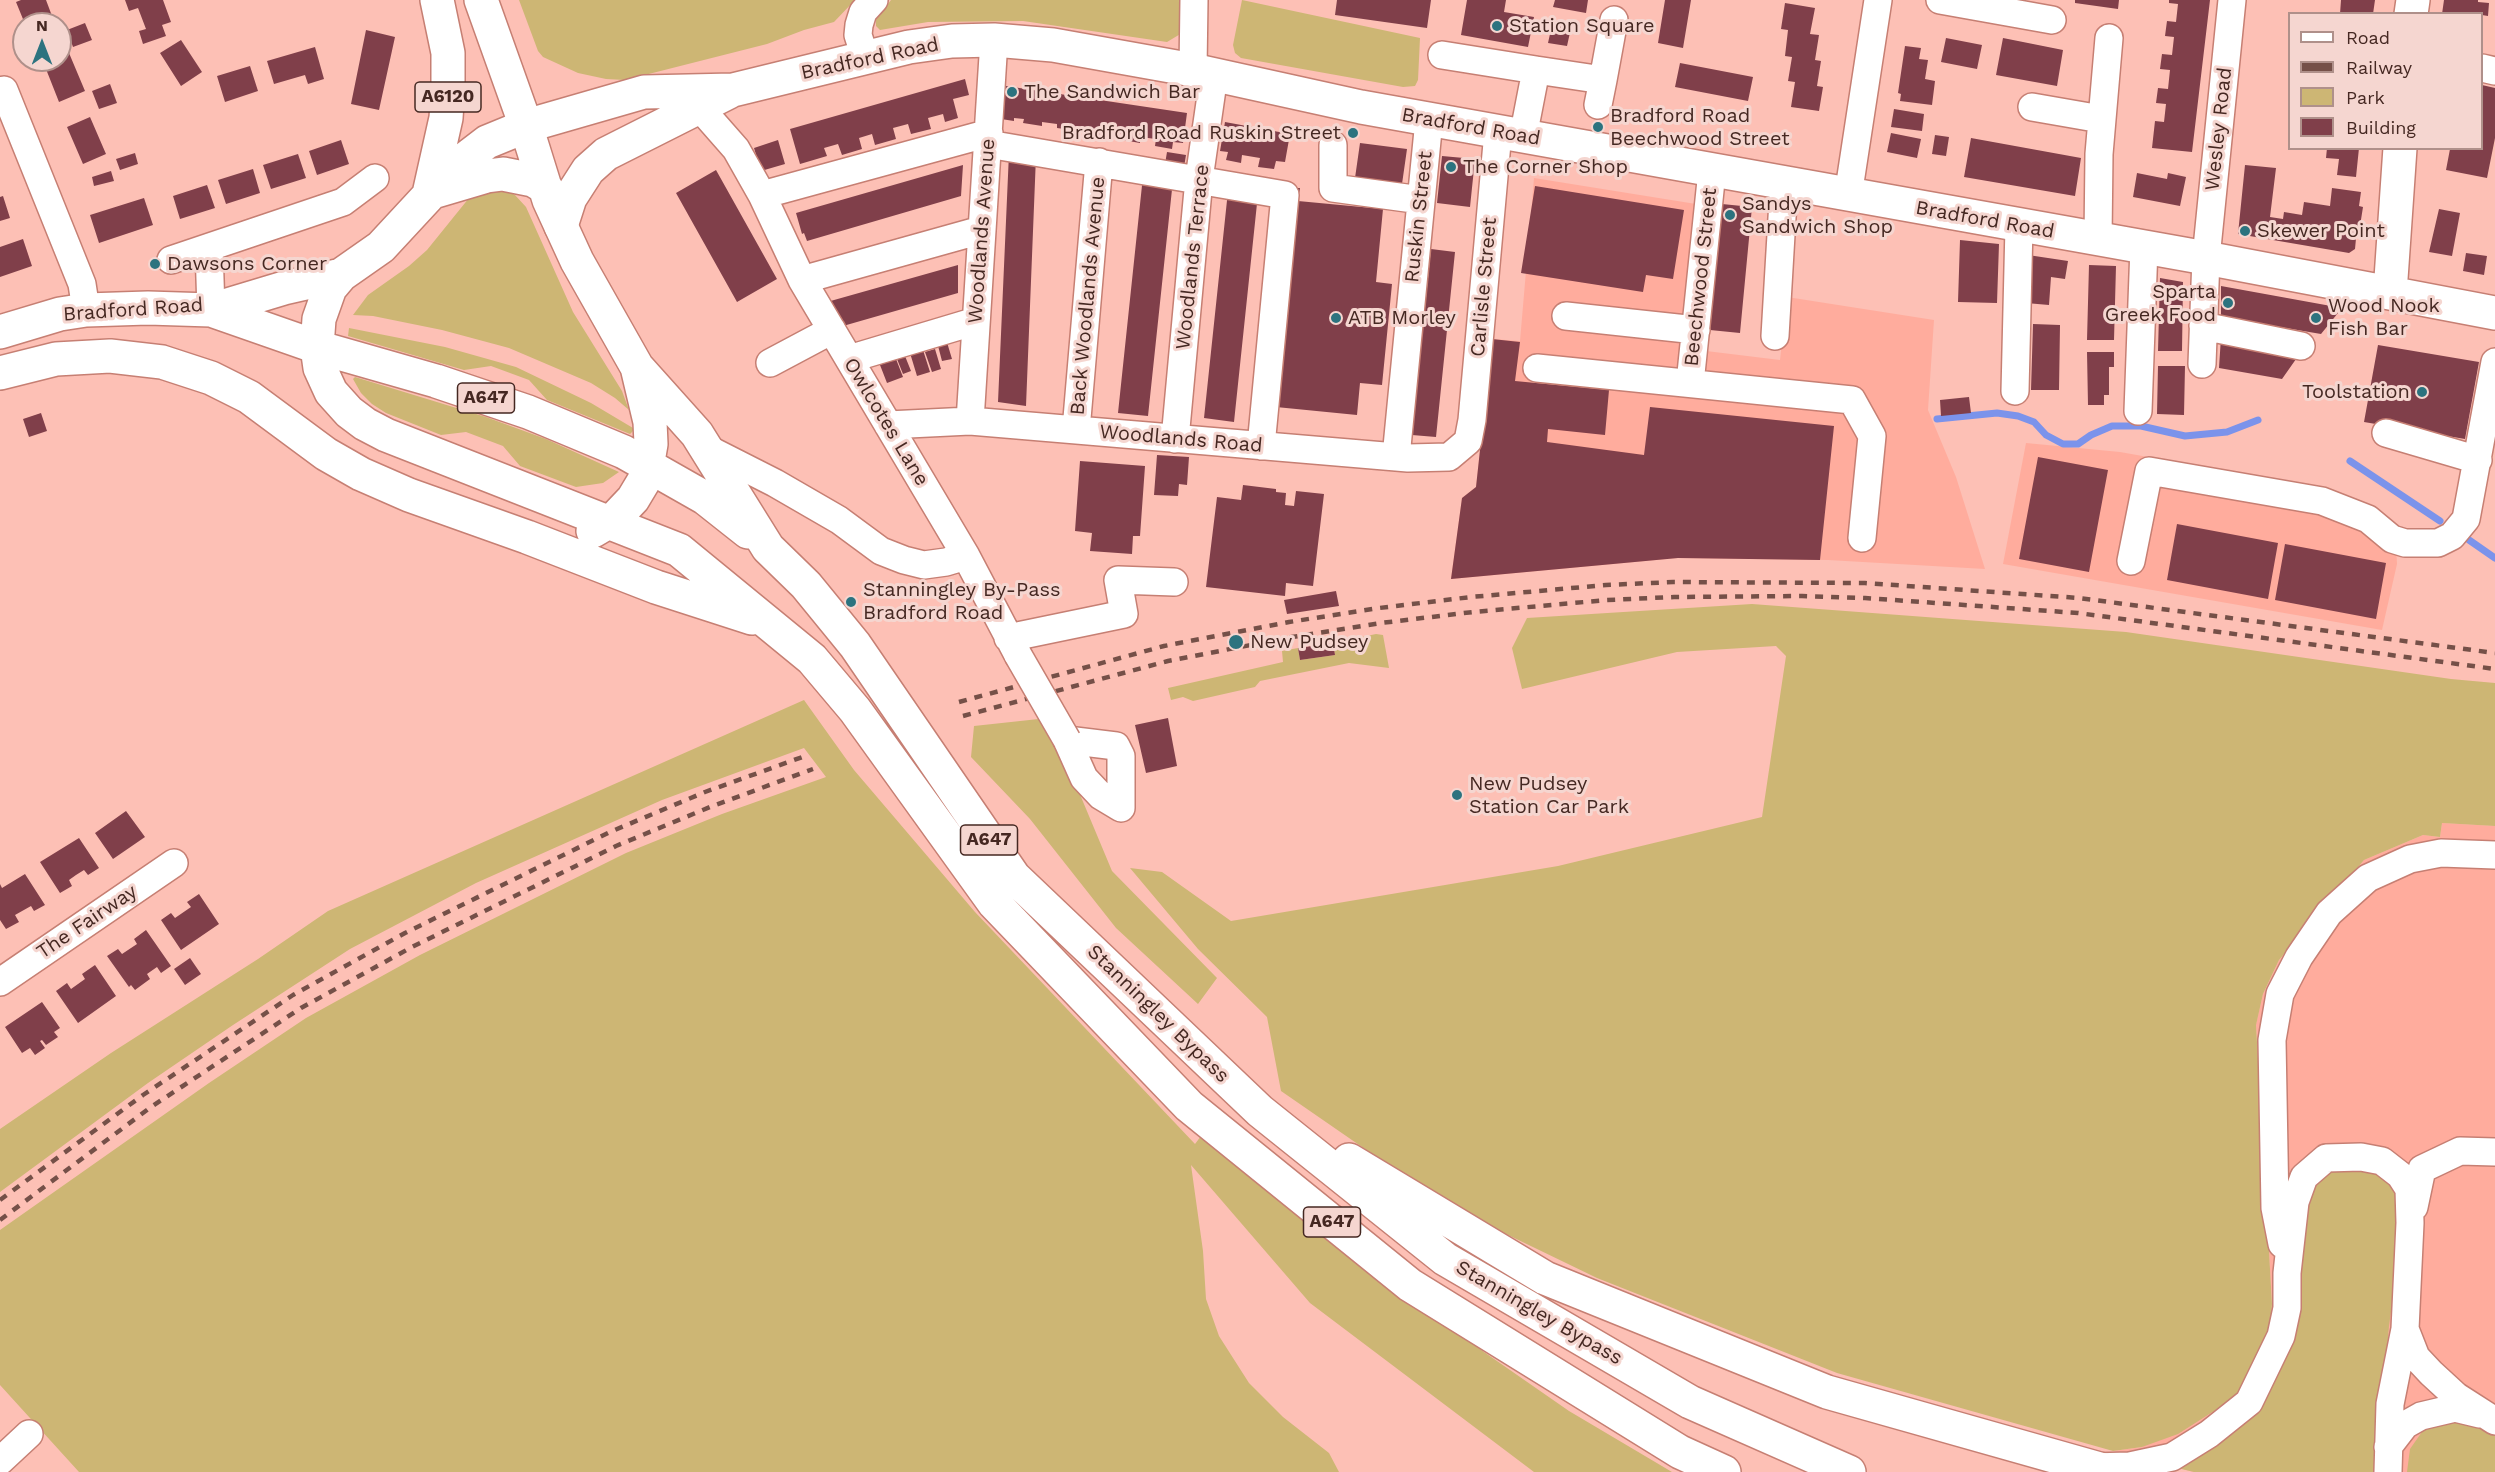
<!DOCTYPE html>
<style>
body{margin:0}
#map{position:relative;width:2495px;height:1472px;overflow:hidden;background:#fdc0b5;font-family:"Work Sans",sans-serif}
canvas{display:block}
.legend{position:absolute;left:2288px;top:12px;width:195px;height:138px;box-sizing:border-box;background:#f5d6d0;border:2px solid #af908a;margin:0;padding:8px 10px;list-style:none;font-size:18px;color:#452822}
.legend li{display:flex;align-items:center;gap:12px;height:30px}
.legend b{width:30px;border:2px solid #af908a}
.north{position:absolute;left:12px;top:12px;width:60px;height:60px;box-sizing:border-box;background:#f5d6d0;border:2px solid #af908a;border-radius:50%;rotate:0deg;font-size:16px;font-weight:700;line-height:24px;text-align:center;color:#452822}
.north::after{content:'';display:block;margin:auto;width:21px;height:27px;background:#2c737f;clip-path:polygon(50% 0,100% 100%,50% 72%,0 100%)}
</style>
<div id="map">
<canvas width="2495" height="1472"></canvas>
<ul class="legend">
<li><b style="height:8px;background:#fff"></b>Road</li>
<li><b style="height:8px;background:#755048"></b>Railway</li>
<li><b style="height:16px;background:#cdb674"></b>Park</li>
<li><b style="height:16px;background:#803f4a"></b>Building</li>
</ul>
<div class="north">N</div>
</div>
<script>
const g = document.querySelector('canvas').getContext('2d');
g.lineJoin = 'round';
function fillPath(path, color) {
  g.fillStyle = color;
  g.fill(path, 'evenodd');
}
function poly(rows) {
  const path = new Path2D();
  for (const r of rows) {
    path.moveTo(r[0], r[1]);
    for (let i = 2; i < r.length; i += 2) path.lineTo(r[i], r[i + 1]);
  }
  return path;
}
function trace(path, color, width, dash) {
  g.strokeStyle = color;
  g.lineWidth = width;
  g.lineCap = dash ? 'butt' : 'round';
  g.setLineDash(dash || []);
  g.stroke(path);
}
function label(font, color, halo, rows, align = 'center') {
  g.font = font + ' "Work Sans",sans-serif';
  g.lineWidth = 6;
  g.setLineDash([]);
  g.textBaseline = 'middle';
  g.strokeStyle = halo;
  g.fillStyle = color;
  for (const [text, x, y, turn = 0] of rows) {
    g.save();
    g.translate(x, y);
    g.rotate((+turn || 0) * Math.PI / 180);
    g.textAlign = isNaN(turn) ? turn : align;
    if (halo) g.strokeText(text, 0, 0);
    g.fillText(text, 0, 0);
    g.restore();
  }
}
fillPath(poly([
 [1534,178,1696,204,1698,350,1780,360,1787,297,1934,320,1928,410,1956,477,1985,569,1828,560,1678,558,1451,579,1462,498,1476,487,1492,339,1520,341],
 [2026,443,2120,452,2334,490,2395,523,2397,564,2382,630,2003,564],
 [2442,823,2495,826,2495,1472,2194,1472,2113,1451,2142,1447,2269,1338,2272,1304,2256,1024,2263,994,2279,960,2364,860,2423,835,2440,837]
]), '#ffac9d');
fillPath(poly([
 [519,0,855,0,834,22,804,30,767,44,625,80,606,79,578,73,543,57,538,51],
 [891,0,1185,0,1182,33,1167,42,1023,21,928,22,880,30,876,26,876,20],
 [1242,0,1420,38,1418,80,1415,86,1403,87,1241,58,1235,53,1233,45],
 [490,189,507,191,515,195,526,207,573,312,622,391,629,410,615,398,591,383,509,348,442,330,373,316,353,315,368,295,409,266,427,250,469,198],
 [349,328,445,347,516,367,591,403,633,428,633,431,630,434,547,400,529,380,491,366,464,370,348,336],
 [355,377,486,417,546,439,619,472,603,483,576,487,520,466,503,446,466,432,441,435,386,413,372,404,361,393,353,379],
 [1752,604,2126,632,2451,679,2495,683,2495,826,2442,823,2440,837,2423,835,2364,860,2279,960,2263,994,2256,1025,2272,1304,2269,1338,2239,1395,2178,1434,2142,1447,2113,1451,1837,1373,1597,1278,1446,1205,1281,1091,1267,1017,1198,949,1130,868,1162,872,1231,921,1558,866,1762,817,1786,656,1776,646,1677,652,1522,689,1512,648,1527,618],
 [1376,634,1383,635,1389,668,1349,663,1260,681,1255,687,1193,701,1183,697,1171,700,1168,688,1283,662,1282,651,1298,648,1300,660,1335,655,1333,643],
 [804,700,854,770,975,912,1195,1144,1204,1132,1422,1306,1484,1352,1569,1411,1672,1472,1534,1472,1310,1303,1191,1165,1203,1251,1206,1299,1219,1336,1249,1383,1283,1417,1329,1453,1339,1472,79,1472,0,1385,0,1230,209,1083,306,1018,420,955,626,853,722,814,826,777,804,748,662,800,476,883,350,949,233,1025,148,1083,0,1192,0,1129,111,1053,258,959,328,911],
 [1048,718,1112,871,1217,978,1198,1004,1116,928,1030,819,971,757,974,726],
 [2345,1166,2380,1173,2397,1193,2402,1231,2389,1326,2376,1472,2194,1472,2165,1465,2259,1402,2303,1199,2325,1171],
 [2461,1418,2495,1435,2495,1472,2407,1472,2410,1449,2424,1429]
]), '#cdb674');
trace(poly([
 [1937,419,1997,413,2018,416,2034,422,2046,435,2063,444,2078,444,2091,435,2112,426,2141,426,2185,436,2227,432,2258,420],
 [2350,461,2440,521],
 [2469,540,2495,558]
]), '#7b93eb', 7);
fillPath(poly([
 [21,0,46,0,55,24,25,24,16,2],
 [125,0,163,0,171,22,162,25,166,36,143,44,139,31,146,29,138,8,129,11],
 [1337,0,1431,0,1427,28,1335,15],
 [1467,0,1506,0,1504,12,1534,17,1528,47,1461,35],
 [1555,0,1588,0,1586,13,1553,7],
 [1665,0,1691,0,1683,48,1658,43],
 [2075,0,2119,0,2118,9,2075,3],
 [2169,0,2210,0,2192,152,2152,148,2155,121,2164,122,2166,104,2156,103,2158,88,2168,89,2170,70,2160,69,2162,54,2172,55,2174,37,2165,36,2167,21,2176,22,2178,4,2169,3],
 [2341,0,2375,0,2373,14,2340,14],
 [2444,0,2478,0,2478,2,2489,3,2488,16,2482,15,2482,14,2442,14],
 [1785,3,1815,8,1810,34,1819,35,1815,60,1821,61,1817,86,1823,87,1819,111,1791,107,1795,82,1788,81,1792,57,1785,56,1788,30,1781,29],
 [85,23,92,40,73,47,67,30],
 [1552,25,1571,28,1567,46,1548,43],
 [366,30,395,37,379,110,351,104],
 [1946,38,1982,45,1977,69,1941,62],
 [2003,38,2063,50,2057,86,1996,75],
 [181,40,202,72,181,86,160,53],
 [1905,46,1921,48,1919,59,1928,60,1925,79,1935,81,1932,105,1900,101,1901,94,1898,93],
 [315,47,324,79,308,84,305,75,274,84,267,61],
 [69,53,85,91,59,102,44,64,60,60,60,57],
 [1680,63,1753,77,1748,101,1675,87],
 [250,66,258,91,225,102,217,76],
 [965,79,969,95,953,99,958,118,945,122,943,114,928,118,931,129,911,134,908,124,893,128,896,139,875,145,872,134,859,138,862,149,842,155,838,144,824,148,827,156,800,164,790,129],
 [110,84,117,103,99,109,92,91],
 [2482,85,2495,88,2495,138,2487,178,2446,170,2450,149,2482,148],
 [1006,86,1187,113,1183,143,1173,142,1172,149,1155,146,1156,139,1140,137,1140,143,1123,140,1124,134,1108,132,1107,137,1089,134,1090,129,1073,127,1072,130,1057,128,1057,124,1042,122,1042,126,1023,123,1024,119,1014,118,1014,121,1001,119],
 [1894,109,1924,114,1922,131,1891,127],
 [90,117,106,154,83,164,67,127],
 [1225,122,1290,134,1285,162,1276,161,1274,169,1258,167,1260,158,1242,155,1241,163,1226,160,1228,152,1220,151],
 [1891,133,1921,139,1917,158,1887,152],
 [1935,135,1949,137,1946,156,1932,154],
 [1971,138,2081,158,2075,196,1964,177],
 [341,140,349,164,317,175,309,151],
 [778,140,785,164,761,171,754,148],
 [1360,143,1407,149,1402,184,1355,178],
 [2327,148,2359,148,2356,177,2337,175,2339,159,2326,158],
 [1167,152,1186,155,1184,167,1165,164],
 [135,153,138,164,120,170,116,159],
 [1009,153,1036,156,1026,406,998,402],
 [298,154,306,178,271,189,263,165],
 [1442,156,1475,159,1470,207,1437,203],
 [963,165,961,196,807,241,804,233,802,234,796,213],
 [2245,165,2276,168,2270,217,2283,219,2284,212,2302,215,2304,202,2330,206,2332,188,2361,192,2359,206,2363,207,2360,226,2357,228,2355,249,2349,253,2238,234],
 [253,169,260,193,226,204,218,180],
 [716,170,777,279,737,302,676,193],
 [111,171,114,181,94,186,92,177],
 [2137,173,2167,179,2168,173,2186,177,2180,206,2133,197],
 [1143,176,1173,180,1148,416,1118,413],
 [207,185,215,208,180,219,173,196],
 [1535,186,1684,210,1673,279,1646,275,1643,292,1521,273],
 [1292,188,1300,188,1298,201,1383,209,1376,282,1392,284,1382,385,1360,383,1357,415,1276,407],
 [1228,191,1258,194,1234,422,1204,418],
 [3,196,10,218,0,221,0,197],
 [144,198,153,225,99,243,90,215],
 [1722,204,1752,207,1740,333,1710,330],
 [2439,209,2460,213,2452,256,2429,252],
 [23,239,32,266,0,277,0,247],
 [1960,240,1999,244,1997,303,1958,302],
 [1431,249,1455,252,1436,437,1412,435],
 [2466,253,2487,256,2484,275,2463,271],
 [2028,255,2068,261,2065,279,2051,277,2049,305,2026,303],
 [958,265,958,293,843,326,827,302],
 [2089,265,2116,266,2114,340,2087,340],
 [2160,278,2183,282,2182,351,2158,351],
 [2221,286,2342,308,2321,334,2221,317],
 [2033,324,2060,325,2059,390,2031,390],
 [2221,337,2301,352,2282,379,2219,368],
 [946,339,952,359,942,361,937,342],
 [1492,339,1520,342,1515,381,1609,390,1605,435,1548,429,1547,442,1644,455,1650,407,1834,426,1820,560,1678,558,1451,579,1462,498,1476,487],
 [2378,345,2479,362,2465,439,2364,422],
 [935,349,941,369,932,372,925,352],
 [923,350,930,372,917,376,910,353],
 [2087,352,2114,352,2114,367,2109,367,2109,395,2104,395,2104,405,2088,405],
 [905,356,911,371,903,374,897,359],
 [896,359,903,377,887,383,880,365],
 [2158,366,2185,366,2184,415,2157,414],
 [1969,397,1971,413,1941,416,1940,400],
 [41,413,47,431,29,437,23,419],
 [1157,455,1189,457,1187,485,1179,484,1178,496,1154,495],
 [2038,457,2108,470,2089,572,2019,559],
 [1080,461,1145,466,1140,536,1133,536,1132,554,1090,551,1092,533,1075,531],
 [1243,485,1276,489,1276,492,1286,493,1285,505,1294,506,1296,491,1324,494,1313,586,1286,583,1285,596,1206,587,1217,497,1241,500],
 [2177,524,2278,543,2268,599,2167,580],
 [2285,544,2386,563,2376,619,2275,600],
 [1336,591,1339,606,1287,614,1284,600],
 [1333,643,1335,655,1300,660,1298,648],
 [1168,718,1177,766,1146,773,1135,725],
 [126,811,145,837,113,859,95,833],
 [79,838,99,868,88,875,84,870,76,875,69,880,72,886,60,893,40,862],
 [25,874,45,905,34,911,31,906,15,915,19,922,6,929,0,920,0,884,2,888],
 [199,894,219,924,181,950,161,920,171,913,175,918,191,907,187,902],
 [146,930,171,966,161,973,157,967,147,974,150,979,135,990,131,985,129,987,107,956,118,949,122,954,137,944,134,939],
 [190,958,201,974,185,985,174,969],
 [95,965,116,996,78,1023,56,991,67,983,71,989,85,979,82,974],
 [42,1002,60,1028,54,1032,58,1037,46,1045,42,1040,40,1041,45,1048,35,1055,30,1048,22,1053,5,1027]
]), '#803f4a');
const minor = poly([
 [1940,0,2052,20],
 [1442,55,1536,70,1523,137],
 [865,57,858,35,859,25,863,12,874,0],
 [2482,68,2495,71],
 [1193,70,1194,0],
 [1536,70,1603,80,1614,20],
 [0,91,4,90,82,284,86,310],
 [1598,105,1603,80],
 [2032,107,2101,119],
 [700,108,736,149,762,195,802,280,966,556,1018,655],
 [988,144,1285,195,1261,446],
 [1333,145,1333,188,1421,200],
 [762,195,989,133],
 [1848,196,1878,0],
 [2098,239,2099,154,2109,38],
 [209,248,211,310],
 [171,260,343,202,375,178],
 [802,280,981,230],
 [1566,316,1696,330],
 [2203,326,2301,346],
 [1775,336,1784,184],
 [849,359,976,321],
 [770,363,832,330],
 [2202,364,2206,258,2232,0],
 [1537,368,1852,400,1872,436,1862,538],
 [1690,383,1712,171],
 [2015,391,2019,226],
 [2138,411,2144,247],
 [970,421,994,40],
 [888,425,970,421,1408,458,1449,457,1468,441,1472,420,1498,132],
 [1076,430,1099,162],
 [2386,433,2478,460],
 [1175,439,1199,179,1214,75],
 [706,448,775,483,839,520,881,551,904,560,924,565,946,562,966,556],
 [1396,457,1429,120],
 [2131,561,2149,471,2322,501,2368,519,2392,539,2405,543,2438,543,2452,536,2466,519,2495,362],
 [1008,638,1124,614,1118,580,1174,582],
 [1067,740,1116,746,1121,756,1121,808,1101,796,1084,778,1067,740],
 [0,982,174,863],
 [2414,1207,2422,1169,2460,1151,2495,1152],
 [2282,1244,2275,1208,2272,1040,2280,994,2299,957,2329,913,2368,878,2410,859,2441,853,2495,855],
 [2405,1329,2416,1357,2431,1373,2456,1396,2495,1421],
 [2388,1447,2405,1425,2421,1416,2455,1408,2480,1414],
 [0,1461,29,1434],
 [2091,1467,2130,1466,2172,1457,2209,1434,2249,1402,2281,1336,2287,1308,2287,1273,2295,1202,2304,1177,2326,1158,2361,1157,2382,1161,2400,1175,2409,1189,2410,1223,2405,1329,2390,1404,2388,1472]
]);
const major = poly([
 [2411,14,2413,0],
 [526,126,644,92,733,90,909,47,952,41,994,40,1053,45,1193,70,1361,107,2206,258,2495,313],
 [561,226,570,198,588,170,606,154,729,92],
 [2390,293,2400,148]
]);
const highway = poly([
 [481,0,526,126,549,200,577,261,637,367,650,422,651,444,645,479,633,499,615,518,593,531],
 [526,126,487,142,457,165,381,247,341,275,330,288,319,319,317,347,320,368,331,392,349,412,365,424,386,435,679,550,812,659,855,710,994,903,1189,1106,1410,1285,1680,1452,1724,1472],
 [433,192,487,176,503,174,533,180,546,188],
 [429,194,446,118,448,88,448,53,437,0],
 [211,310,284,288,341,275],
 [0,332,60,314,86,310,148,308,211,310,317,347,436,381,528,412,624,452,705,498,748,532],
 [637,367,697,434,768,548,806,585,855,645,1014,877,1260,1111,1445,1259,1690,1402,1849,1472],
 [0,373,56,359,110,356,162,362,211,378,249,397,326,454,361,474,409,495,527,537,656,587,752,618],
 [1349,1160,1545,1278,1827,1392,2110,1472]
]);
trace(minor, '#c67f73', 30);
trace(major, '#c67f73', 36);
trace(highway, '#c67f73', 36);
trace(minor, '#fff', 27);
trace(major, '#fff', 33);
trace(highway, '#fff', 33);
trace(poly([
 [959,702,1164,646,1289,622,1379,608,1471,597,1606,585,1673,582,1865,583,2079,598,2495,653],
 [963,716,1168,661,1292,637,1381,623,1473,612,1607,600,1674,597,1802,596,1865,598,2078,613,2495,669],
 [0,1200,143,1095,293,995,405,933,610,832,705,792,808,755],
 [0,1220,151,1107,301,1008,412,947,616,846,710,807,813,769]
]), '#755048', 4.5, [8, 8]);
const minorBridge = poly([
 [1018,655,1067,740]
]);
trace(minorBridge, '#c67f73', 30, []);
trace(minorBridge, '#fff', 27);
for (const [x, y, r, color] of [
 [1497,26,6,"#2c737f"],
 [1012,92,6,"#2c737f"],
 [1598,127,6,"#2c737f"],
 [1353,133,6,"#2c737f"],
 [1451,167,6,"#2c737f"],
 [1730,215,6,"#2c737f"],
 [2245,231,6,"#2c737f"],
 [155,264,6,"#2c737f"],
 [2228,303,6,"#2c737f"],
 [1336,318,6,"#2c737f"],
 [2316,318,6,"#2c737f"],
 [2422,392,6,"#2c737f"],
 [851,602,6,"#2c737f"],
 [1236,642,8,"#2c737f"],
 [1457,795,6,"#2c737f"]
]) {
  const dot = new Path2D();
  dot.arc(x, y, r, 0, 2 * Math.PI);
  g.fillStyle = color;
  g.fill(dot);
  trace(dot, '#f5d6d0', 2);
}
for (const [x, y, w] of [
 [448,97,66],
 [486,398,57],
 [989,840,57],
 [1332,1222,57]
]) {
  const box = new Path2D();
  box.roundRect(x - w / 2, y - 15, w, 30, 4.5);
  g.fillStyle = '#f5d6d0';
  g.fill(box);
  trace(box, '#452822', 1.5);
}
label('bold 18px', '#452822', null, [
 ["A6120",448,97],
 ["A647",486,398],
 ["A647",989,840],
 ["A647",1332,1222]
]);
label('20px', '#452822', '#f5d6d0', [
 ["Station Square",1509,26],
 ["The Sandwich Bar",1024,92],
 ["Bradford Road",1610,116],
 ["Beechwood Street",1610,139],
 ["Bradford Road Ruskin Street",1341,133,"right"],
 ["The Corner Shop",1463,167],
 ["Sandys",1742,204],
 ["Sandwich Shop",1742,227],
 ["Skewer Point",2257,231],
 ["Dawsons Corner",167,264],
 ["Sparta",2216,292,"right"],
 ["Greek Food",2216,315,"right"],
 ["Wood Nook",2328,306],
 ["Fish Bar",2328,329],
 ["ATB Morley",1348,318],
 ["Toolstation",2410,392,"right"],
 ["Stanningley By-Pass",863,590],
 ["Bradford Road",863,613],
 ["New Pudsey",1250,642],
 ["New Pudsey",1469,784],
 ["Station Car Park",1469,807]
], 'left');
label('20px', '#452822', '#f5d6d0', [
 ["Bradford Road",870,59,-12],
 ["Bradford Road",1471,127,10],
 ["Wesley Road",2219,129,-84],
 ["Ruskin Street",1419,217,-84],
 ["Bradford Road",1985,220,10],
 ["Woodlands Avenue",982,231,-86],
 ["Woodlands Terrace",1193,257,-84],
 ["Beechwood Street",1701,277,-84],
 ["Carlisle Street",1484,287,-85],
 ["Back Woodlands Avenue",1088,296,-85],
 ["Bradford Road",133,310,-4],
 ["Owlcotes Lane",886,422,59],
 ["Woodlands Road",1181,439,5],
 ["The Fairway",87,922,-34],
 ["Stanningley Bypass",1158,1014,44],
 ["Stanningley Bypass",1539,1313,30]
]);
</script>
